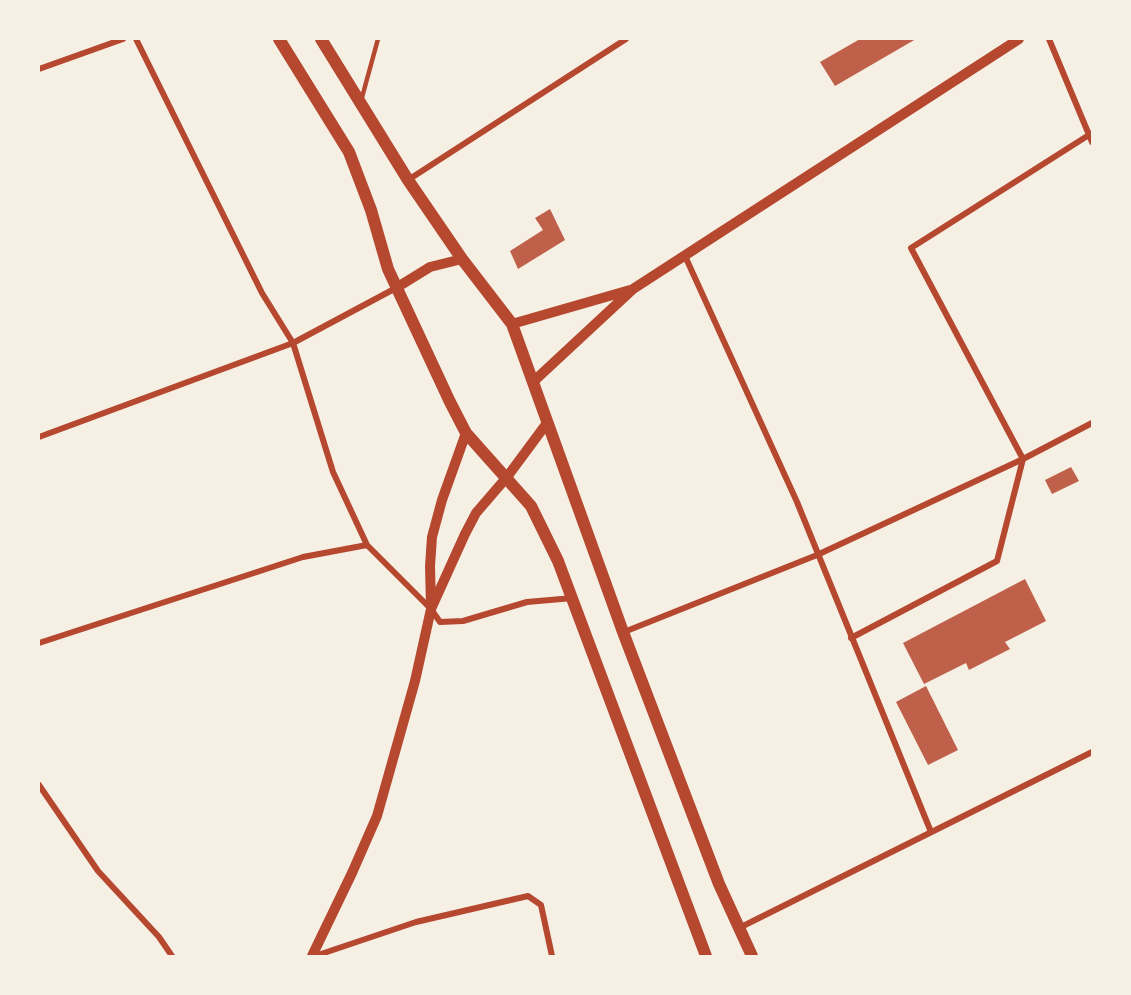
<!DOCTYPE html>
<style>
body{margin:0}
#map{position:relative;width:1131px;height:995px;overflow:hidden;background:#f6efe4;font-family:"Source Sans 3",sans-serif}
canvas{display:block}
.frame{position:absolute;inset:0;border:40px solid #f6efe4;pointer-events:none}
</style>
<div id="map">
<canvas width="1131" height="995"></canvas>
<div class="frame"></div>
</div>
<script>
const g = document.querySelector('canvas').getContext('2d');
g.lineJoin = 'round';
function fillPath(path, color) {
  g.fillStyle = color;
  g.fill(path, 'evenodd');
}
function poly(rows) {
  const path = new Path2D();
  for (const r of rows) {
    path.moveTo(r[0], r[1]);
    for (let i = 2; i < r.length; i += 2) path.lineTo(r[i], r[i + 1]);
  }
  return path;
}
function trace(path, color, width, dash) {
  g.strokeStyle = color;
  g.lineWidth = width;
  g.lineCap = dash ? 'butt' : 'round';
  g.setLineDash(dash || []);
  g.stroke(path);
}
fillPath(poly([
 [860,39,916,39,835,86,820,62],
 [550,209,565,240,518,269,510,251,543,230,535,218],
 [1071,467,1079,481,1052,494,1045,480],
 [1025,579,1046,621,1005,642,1010,649,969,670,966,663,924,684,903,643],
 [926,686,958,750,928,765,896,702]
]), '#bf614a');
trace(poly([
 [361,101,378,39]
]), '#b5482f', 4.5);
trace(poly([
 [136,39,262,293,293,343,333,472,367,545,431,609,440,622,463,621,527,602,573,598],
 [1049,39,1092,142],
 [39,69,123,39],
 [408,180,626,39],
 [685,256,797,502,931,832],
 [39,437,293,343,396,288],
 [624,632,817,555,1023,459,1092,423],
 [851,638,997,561,1023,459,911,248,1092,133],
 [39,643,303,557,367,545],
 [39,785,98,871,159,937,172,956],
 [739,928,1092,752],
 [315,956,416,922,528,896,541,905,552,956]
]), '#b5482f', 6);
trace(poly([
 [396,288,430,267,462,259],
 [512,324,630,290],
 [534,381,633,289,1019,39],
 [431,606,430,566,432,537,442,500,466,433],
 [312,956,352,873,377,816,415,681,431,609,465,534,476,513,507,477,547,423]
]), '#b5482f', 10);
trace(poly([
 [279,39,349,152,371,210,388,269,450,402,466,433,531,506,558,561,706,956],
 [321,39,408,180,462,259,512,324,623,632,719,884,752,956]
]), '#b5482f', 12);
</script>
